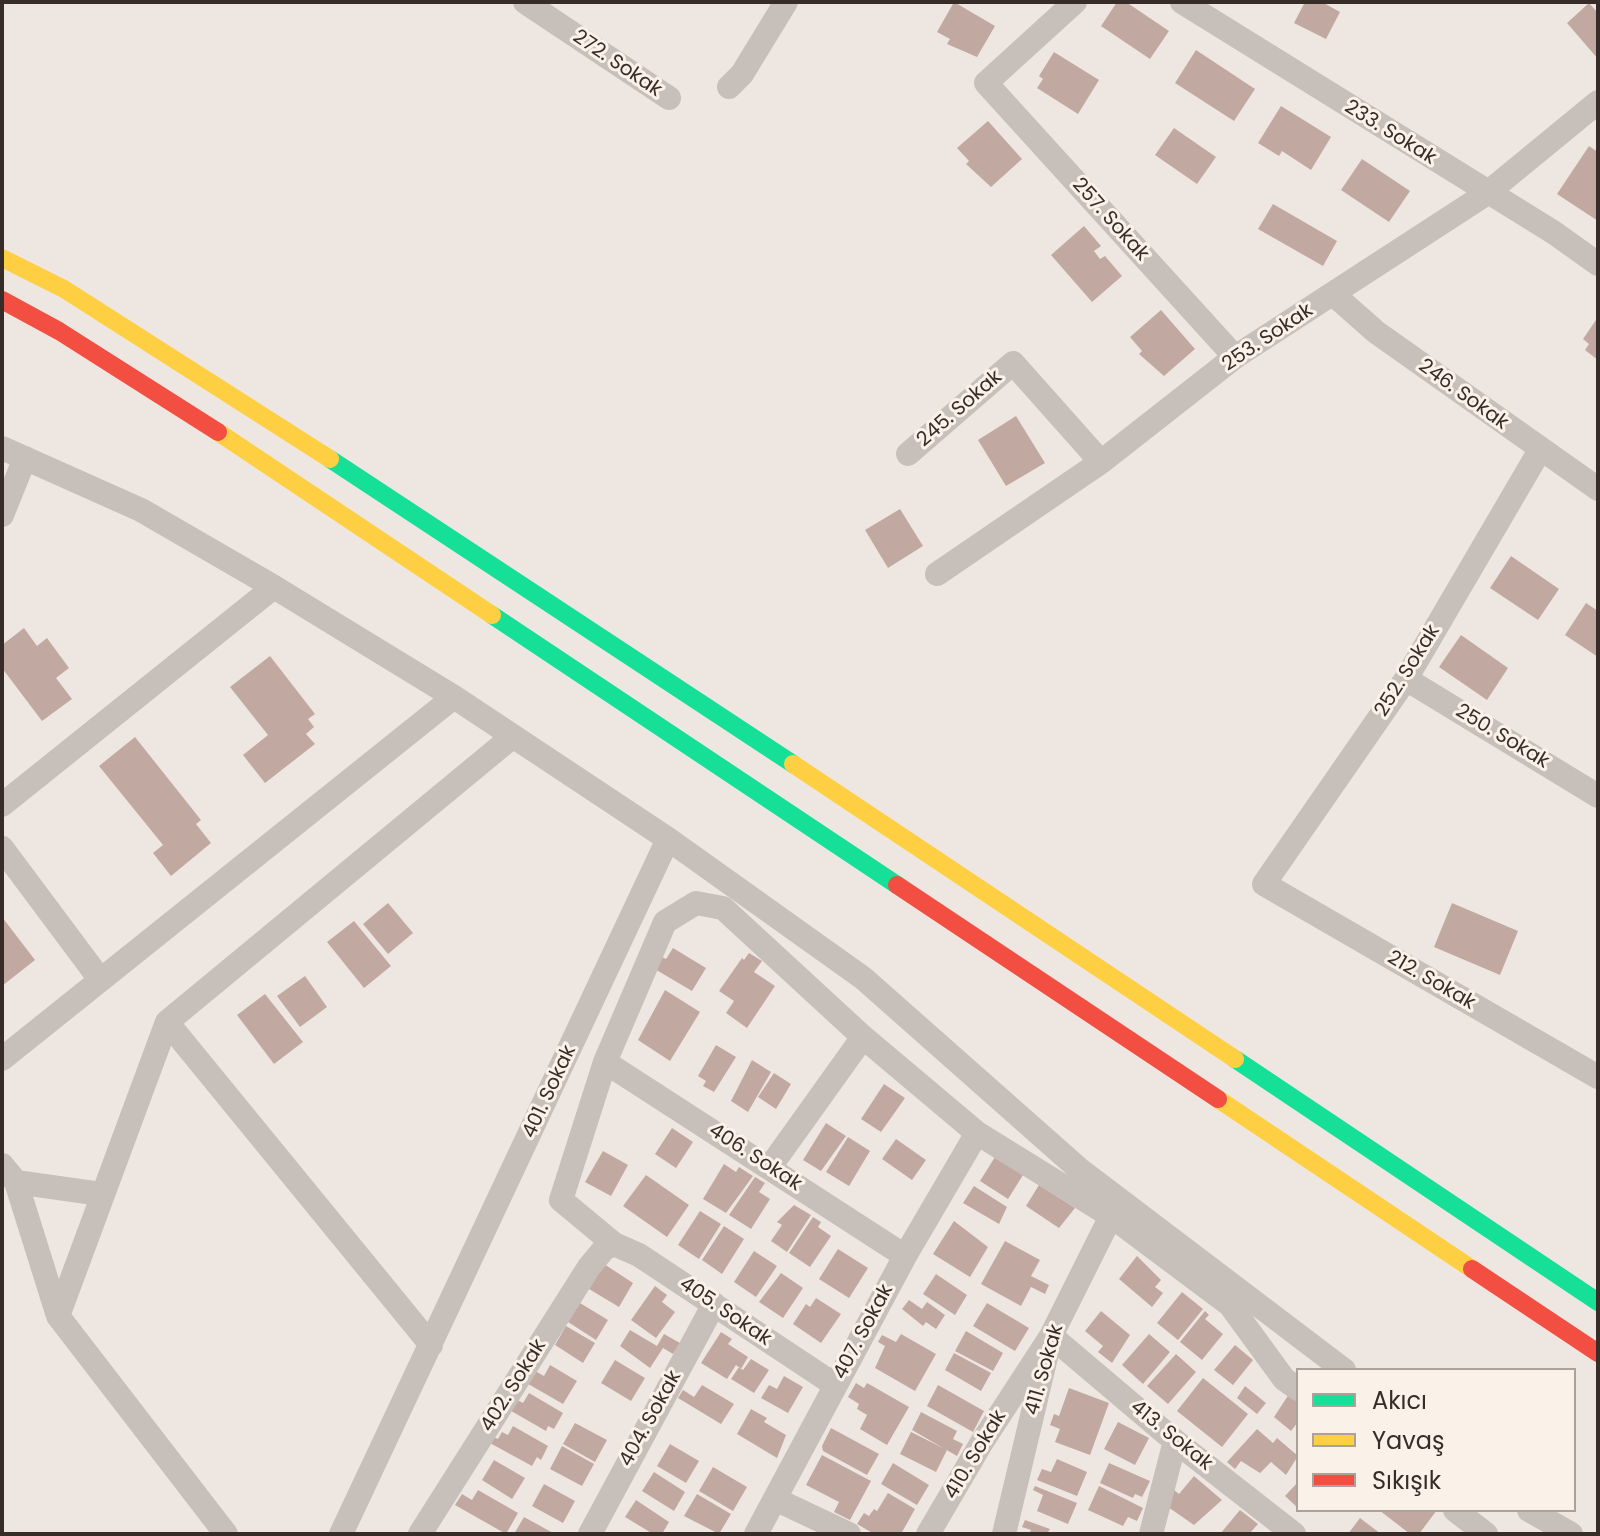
<!DOCTYPE html>
<meta charset="utf-8">
<style>
body{margin:0}
#map{position:relative;width:1600px;height:1536px;overflow:hidden;background:#eee7e1;font-family:Poppins,sans-serif}
canvas{display:block}
.frame{position:absolute;inset:0;border:4px solid #382c28;pointer-events:none}
.legend{position:absolute;left:1296px;top:1368px;width:280px;height:144px;box-sizing:border-box;background:#faf1e8;border:2px solid #aca29b;margin:0;padding:10px 14px;list-style:none;font-size:24px;color:#382c28}
.legend li{display:flex;align-items:center;gap:16px;height:40px}
.legend b{width:40px;border:2px solid #aca29b}
</style>
<div id="map">
<canvas width="1600" height="1536"></canvas>
<div class="frame"></div>
<ul class="legend">
<li><b style="height:10px;background:#16e098"></b>Akıcı</li>
<li><b style="height:10px;background:#ffcf43"></b>Yavaş</li>
<li><b style="height:10px;background:#f24e42"></b>Sıkışık</li>
</ul>
</div>
<script>
const g = document.querySelector('canvas').getContext('2d');
g.lineJoin = 'round';
function fillPath(path, color) {
  g.fillStyle = color;
  g.fill(path, 'evenodd');
}
function poly(rows) {
  const path = new Path2D();
  for (const r of rows) {
    path.moveTo(r[0], r[1]);
    for (let i = 2; i < r.length; i += 2) path.lineTo(r[i], r[i + 1]);
  }
  return path;
}
function trace(path, color, width, dash) {
  g.strokeStyle = color;
  g.lineWidth = width;
  g.lineCap = dash ? 'butt' : 'round';
  g.setLineDash(dash || []);
  g.stroke(path);
}
function label(font, color, halo, rows, align = 'center') {
  g.font = font + ' Poppins,sans-serif';
  g.lineWidth = 6;
  g.setLineDash([]);
  g.textBaseline = 'middle';
  g.strokeStyle = halo;
  g.fillStyle = color;
  for (const [text, x, y, turn = 0] of rows) {
    g.save();
    g.translate(x, y);
    g.rotate((+turn || 0) * Math.PI / 180);
    g.textAlign = isNaN(turn) ? turn : align;
    if (halo) g.strokeText(text, 0, 0);
    g.fillText(text, 0, 0);
    g.restore();
  }
}
fillPath(poly([
 [954,2,995,26,977,57,947,44,950,39,937,32],
 [1117,2,1126,2,1169,31,1150,59,1101,26],
 [1305,2,1322,2,1340,12,1326,39,1294,23],
 [1589,3,1598,13,1598,59,1567,23],
 [1196,50,1255,89,1234,121,1175,83],
 [1054,52,1099,80,1078,114,1037,88,1043,79,1039,76],
 [1281,106,1331,137,1311,170,1282,151,1279,156,1258,143],
 [988,121,1022,159,991,187,966,164,969,161,957,148],
 [1174,128,1216,157,1197,184,1155,155],
 [1589,146,1598,152,1598,221,1557,194],
 [1362,159,1410,191,1389,222,1341,190],
 [1273,204,1337,241,1323,266,1258,229],
 [1084,226,1101,246,1094,251,1100,259,1105,256,1122,276,1092,302,1051,255],
 [1161,310,1195,349,1164,376,1139,354,1142,351,1130,337],
 [1598,317,1598,360,1585,350,1589,344,1583,339],
 [1016,416,1045,463,1006,486,978,440],
 [900,509,923,546,888,568,865,530],
 [1511,556,1559,589,1538,620,1490,588],
 [1586,603,1598,611,1598,657,1565,635],
 [24,628,37,646,47,638,69,668,56,678,72,699,42,721,2,668,2,645],
 [1461,635,1508,668,1487,700,1439,667],
 [270,656,315,714,308,719,314,727,306,734,315,744,265,783,243,755,268,735,230,687],
 [135,737,201,820,196,824,211,843,171,876,153,853,163,845,99,766],
 [388,903,413,933,388,954,363,924],
 [1452,903,1518,931,1500,975,1434,947],
 [2,917,35,960,2,986],
 [354,921,391,966,364,988,327,942],
 [673,948,706,968,692,991,653,968,660,956,666,959],
 [749,953,762,961,754,972,775,986,747,1028,726,1013,734,1001,719,991,742,958,744,960],
 [305,976,327,1007,300,1027,277,996],
 [665,990,700,1012,670,1061,638,1040],
 [265,994,303,1042,274,1064,237,1015],
 [716,1045,736,1057,714,1092,703,1086,706,1081,698,1076],
 [752,1060,771,1072,748,1112,731,1101],
 [774,1073,791,1084,776,1109,758,1097],
 [884,1084,905,1098,881,1132,861,1119],
 [826,1123,846,1136,821,1171,803,1160],
 [672,1128,693,1142,676,1168,655,1154],
 [848,1137,870,1151,849,1186,826,1172],
 [896,1139,926,1160,912,1180,882,1159],
 [603,1151,628,1165,611,1196,585,1182],
 [995,1157,1023,1175,1008,1199,980,1181],
 [724,1164,736,1172,739,1167,753,1176,726,1213,703,1199],
 [646,1175,689,1205,667,1237,623,1206],
 [755,1177,765,1183,759,1192,770,1199,751,1229,729,1215],
 [1039,1185,1075,1208,1059,1228,1026,1206],
 [974,1186,1007,1207,999,1224,963,1203],
 [794,1205,811,1215,787,1252,771,1241,782,1225,777,1222],
 [700,1211,721,1224,699,1259,678,1245],
 [813,1217,821,1222,818,1227,831,1236,810,1267,789,1253],
 [954,1221,988,1247,970,1277,933,1254],
 [724,1226,744,1239,722,1274,702,1260],
 [1005,1241,1040,1260,1031,1276,1049,1285,1045,1294,1031,1287,1021,1306,981,1284],
 [838,1249,868,1268,849,1298,819,1279],
 [754,1251,777,1266,756,1297,734,1282],
 [1137,1256,1161,1280,1155,1287,1163,1293,1152,1307,1119,1279],
 [604,1264,633,1283,619,1307,589,1289],
 [781,1273,803,1288,783,1318,759,1302],
 [936,1274,967,1295,955,1315,923,1294],
 [655,1286,667,1295,662,1302,675,1312,656,1338,631,1320],
 [1182,1292,1203,1309,1178,1340,1157,1323],
 [816,1298,841,1314,821,1343,793,1324,806,1304,810,1307],
 [909,1300,922,1309,927,1302,945,1315,936,1329,926,1322,923,1326,902,1309],
 [580,1303,608,1320,596,1340,568,1322],
 [987,1303,1029,1328,1015,1351,973,1326],
 [1101,1311,1130,1335,1112,1363,1098,1352,1103,1346,1085,1331],
 [1205,1311,1209,1315,1205,1319,1223,1334,1202,1360,1180,1342],
 [566,1326,595,1343,583,1363,555,1345],
 [630,1330,657,1346,664,1334,680,1343,673,1354,663,1348,650,1368,620,1346],
 [966,1331,1003,1353,993,1371,955,1351],
 [721,1332,732,1339,728,1344,748,1357,741,1369,736,1365,727,1379,701,1363],
 [901,1334,936,1354,915,1391,875,1368,885,1346,878,1342,882,1335,896,1342],
 [1149,1334,1170,1352,1143,1384,1122,1365],
 [1235,1345,1253,1360,1233,1385,1214,1370],
 [954,1353,991,1373,981,1391,945,1370],
 [1176,1354,1196,1372,1168,1404,1147,1386],
 [751,1359,769,1370,754,1393,731,1379,739,1367,743,1370],
 [615,1360,645,1378,631,1401,601,1383],
 [550,1365,577,1381,563,1404,523,1381,530,1368,544,1376],
 [784,1376,803,1387,788,1413,761,1398,769,1385,777,1389],
 [1203,1378,1248,1414,1222,1447,1177,1411],
 [856,1383,864,1388,867,1383,909,1407,887,1445,860,1429,867,1415,857,1409,859,1404,848,1397],
 [702,1385,734,1404,721,1424,678,1398,683,1390,694,1397],
 [938,1385,984,1411,973,1432,927,1406],
 [1245,1386,1266,1403,1257,1414,1237,1398],
 [1069,1388,1109,1403,1090,1455,1055,1442,1060,1429,1050,1425,1054,1414,1059,1416],
 [1293,1388,1298,1393,1298,1422,1291,1431,1274,1417],
 [529,1393,563,1413,554,1429,548,1426,546,1431,506,1408,512,1397,523,1403],
 [751,1409,767,1418,764,1422,786,1435,777,1458,737,1434],
 [921,1412,957,1431,953,1439,963,1444,957,1456,912,1430],
 [1118,1422,1149,1438,1135,1465,1104,1449],
 [575,1423,607,1440,595,1462,563,1444],
 [513,1426,548,1446,541,1460,537,1457,532,1466,488,1442,491,1436,498,1439,502,1432,508,1435],
 [831,1428,879,1454,867,1475,823,1451,822,1446],
 [1257,1429,1273,1443,1277,1438,1298,1456,1286,1475,1271,1462,1260,1473,1241,1461,1235,1469,1227,1462],
 [911,1432,947,1450,936,1472,900,1454],
 [670,1444,699,1461,686,1483,657,1466],
 [562,1446,594,1464,582,1486,550,1469],
 [822,1455,871,1481,850,1520,834,1512,839,1502,806,1485],
 [1057,1459,1087,1472,1077,1496,1037,1480,1042,1469,1051,1472],
 [494,1460,525,1478,512,1499,482,1480],
 [893,1463,929,1485,917,1505,881,1484],
 [1109,1463,1150,1481,1142,1497,1135,1494,1133,1498,1100,1483],
 [713,1467,747,1487,733,1511,699,1491],
 [654,1472,685,1492,674,1511,642,1491],
 [1194,1476,1222,1500,1194,1525,1168,1507,1174,1490,1179,1494],
 [1298,1482,1298,1508,1285,1496],
 [544,1484,575,1501,563,1523,532,1506],
 [1035,1486,1077,1503,1068,1524,1037,1511,1043,1495,1033,1490],
 [1099,1486,1143,1508,1137,1521,1128,1517,1123,1526,1088,1510],
 [478,1490,518,1513,506,1534,455,1505,462,1494,472,1500],
 [888,1493,915,1509,901,1534,874,1534,857,1524,864,1513,869,1516,874,1509,877,1511],
 [697,1494,731,1514,719,1534,684,1516],
 [636,1500,669,1522,662,1534,653,1534,625,1517],
 [1240,1510,1258,1524,1249,1534,1220,1534],
 [1379,1510,1437,1510,1419,1534,1410,1534],
 [524,1517,555,1534,514,1534],
 [1360,1518,1381,1534,1348,1534],
 [1025,1520,1050,1529,1047,1534,1029,1534,1031,1530,1022,1527]
]), '#c1a9a2');
trace(poly([
 [525,2,669,98],
 [1075,2,986,83,1235,357],
 [1182,2,1553,232,1598,264],
 [729,87,742,74,786,2],
 [1333,294,1376,332,1598,489],
 [2,448,141,510,274,587,454,697,668,839,863,978,1079,1169,1344,1370],
 [1540,450,1406,679,1264,884,1598,1077],
 [908,454,1013,363,1101,462],
 [2,515,25,458],
 [937,574,1101,462,1235,357,1486,194,1598,102],
 [1406,679,1598,796],
 [2,805,274,587],
 [2,848,99,978],
 [167,1022,431,1345],
 [2,1059,454,697],
 [605,1062,905,1256],
 [2,1165,16,1182,58,1316,226,1534],
 [770,1167,863,1037],
 [16,1182,101,1194],
 [58,1316,167,1022,512,737],
 [835,1385,639,1255,614,1244,561,1200,605,1062,665,922,696,903,723,908,863,1037,977,1133,1111,1216,1230,1305,1284,1379,1298,1389],
 [775,1499,849,1534],
 [1455,1510,1486,1534],
 [1529,1510,1571,1534],
 [341,1534,668,839],
 [420,1534,589,1267,604,1249,614,1244],
 [590,1534,714,1304],
 [756,1534,905,1256,977,1133],
 [928,1534,982,1442,1051,1336,1175,1441,1294,1534],
 [1004,1534,1051,1336,1111,1216],
 [1151,1534,1175,1441]
]), '#c6bfba', 24);
trace(poly([
 [330,459,793,764],
 [492,615,897,885],
 [1235,1059,1598,1302]
]), '#16e098', 18);
trace(poly([
 [2,258,64,289,330,459],
 [218,432,492,615],
 [793,764,1235,1059],
 [1218,1099,1472,1269]
]), '#ffcf43', 18);
trace(poly([
 [2,300,59,331,218,432],
 [897,885,1218,1099],
 [1472,1269,1598,1353]
]), '#f24e42', 18);
label('20px', '#382c28', '#faf1e8', [
 ["272. Sokak",617,64,34],
 ["233. Sokak",1390,133,32],
 ["257. Sokak",1110,220,48],
 ["253. Sokak",1268,338,-34],
 ["246. Sokak",1463,395,36],
 ["245. Sokak",960,409,-41],
 ["252. Sokak",1408,671,-58],
 ["250. Sokak",1502,737,31],
 ["212. Sokak",1431,981,30],
 ["401. Sokak",550,1092,-65],
 ["406. Sokak",755,1158,33],
 ["405. Sokak",725,1312,34],
 ["407. Sokak",864,1332,-62],
 ["411. Sokak",1045,1370,-74],
 ["402. Sokak",514,1386,-58],
 ["404. Sokak",651,1419,-61],
 ["413. Sokak",1171,1436,39],
 ["410. Sokak",976,1455,-59]
]);
</script>
